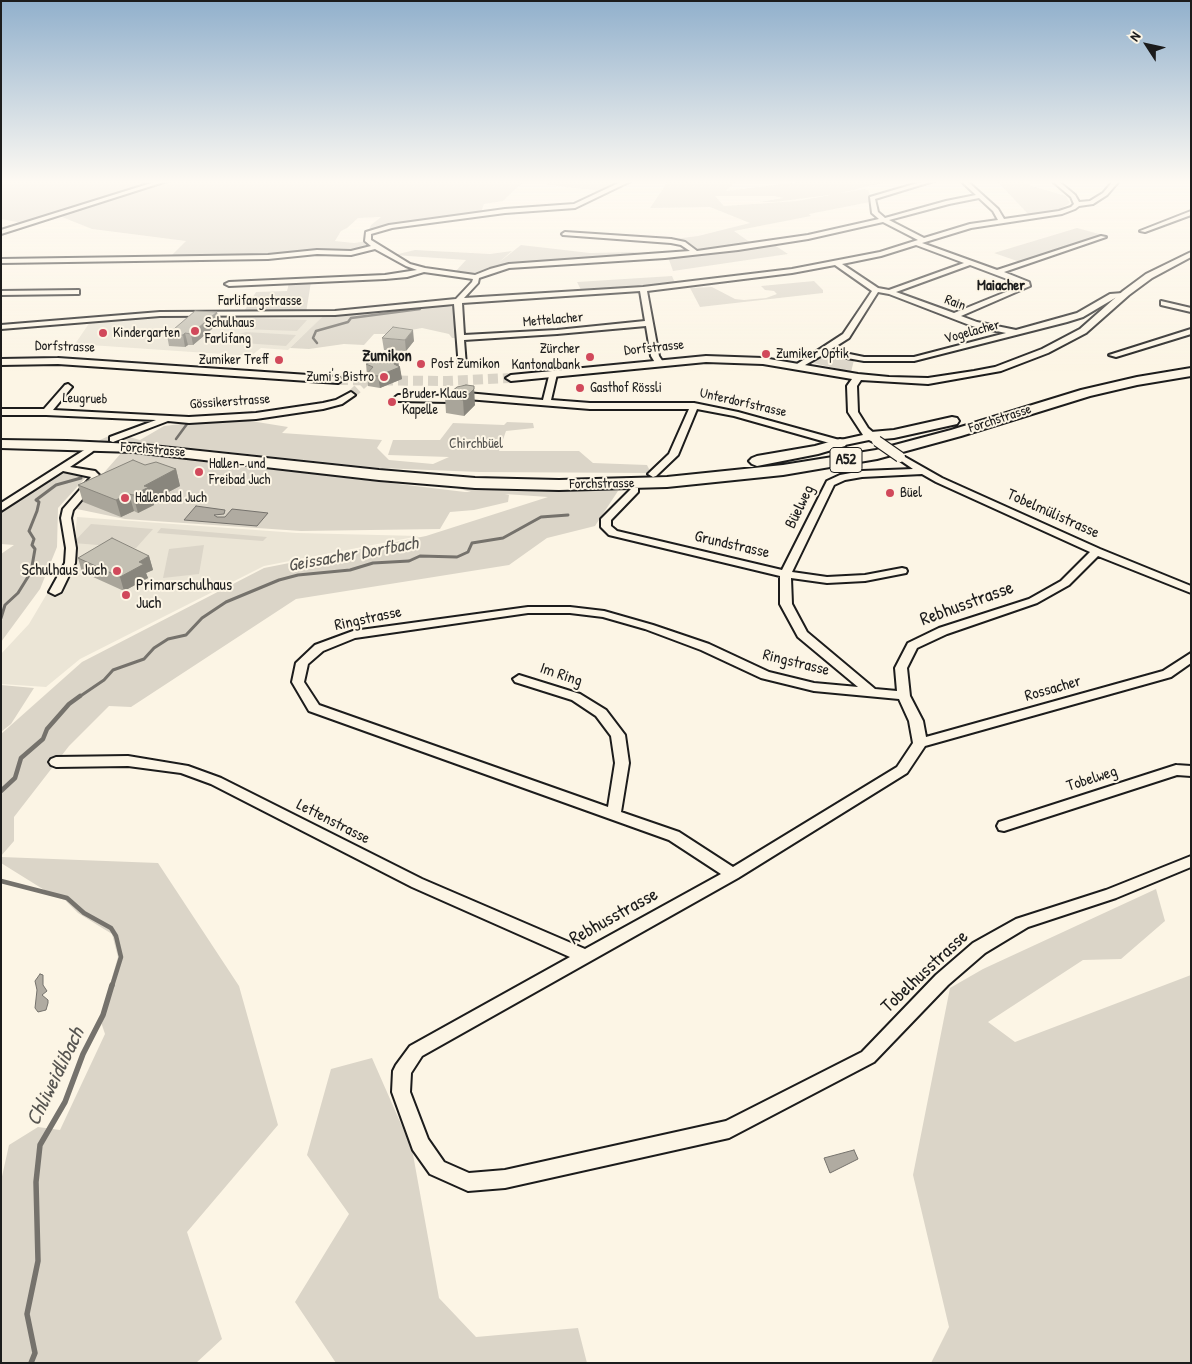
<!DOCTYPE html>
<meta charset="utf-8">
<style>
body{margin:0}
#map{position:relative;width:1192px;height:1364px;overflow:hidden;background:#fcf5e5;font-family:"Patrick Hand",sans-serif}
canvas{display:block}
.frame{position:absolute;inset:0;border:2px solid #1c1c1c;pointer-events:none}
.north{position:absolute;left:1122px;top:20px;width:50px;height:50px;-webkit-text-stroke:4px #fcf5e5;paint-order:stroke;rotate:305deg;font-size:14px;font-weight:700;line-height:20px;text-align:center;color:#1c1c1c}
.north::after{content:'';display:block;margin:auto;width:18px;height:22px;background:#1c1c1c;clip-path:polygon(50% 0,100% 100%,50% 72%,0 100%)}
</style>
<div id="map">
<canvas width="1192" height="1364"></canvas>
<div class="frame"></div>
<div class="north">N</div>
</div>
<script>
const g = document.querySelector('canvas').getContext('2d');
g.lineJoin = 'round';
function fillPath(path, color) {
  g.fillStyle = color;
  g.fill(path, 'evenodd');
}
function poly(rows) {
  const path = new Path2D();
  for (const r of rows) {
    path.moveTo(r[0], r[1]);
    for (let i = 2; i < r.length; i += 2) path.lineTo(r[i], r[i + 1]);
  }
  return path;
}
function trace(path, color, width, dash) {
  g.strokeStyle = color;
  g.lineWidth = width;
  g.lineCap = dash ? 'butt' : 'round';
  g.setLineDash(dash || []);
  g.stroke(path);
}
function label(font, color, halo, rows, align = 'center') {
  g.font = font + ' "Patrick Hand",sans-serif';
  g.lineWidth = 4;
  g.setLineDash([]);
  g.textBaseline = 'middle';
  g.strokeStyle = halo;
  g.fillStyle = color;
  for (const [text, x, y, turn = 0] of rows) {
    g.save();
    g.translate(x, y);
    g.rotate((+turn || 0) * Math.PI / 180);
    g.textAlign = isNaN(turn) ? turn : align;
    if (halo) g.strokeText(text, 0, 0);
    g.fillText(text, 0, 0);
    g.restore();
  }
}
fillPath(poly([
 [154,317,273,318,322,317,288,350,261,348,251,356,75,344,90,322],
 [77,517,297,533,419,536,264,566,80,659,46,687,1,684,1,654,29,624,74,548]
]), '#ebe5d6');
fillPath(poly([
 [1,180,642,180,617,184,604,191,547,185,550,181,523,182,503,201,484,204,480,215,413,223,368,233,371,225,381,217,358,218,347,228,341,231,335,241,354,243,368,241,376,247,361,251,317,252,268,257,168,259,186,241,92,229,57,215,28,224,1,219],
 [664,180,737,180,726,191,816,180,893,180,837,194,775,202,760,202,783,198,775,196,715,196,724,206,797,201,864,189,868,190,871,197,869,198,870,202,809,214,811,216,734,231,754,245,700,252,689,246,666,240,698,236,750,223,710,207,650,208,667,183],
 [996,180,1022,180,1032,186,1066,196,1070,203,1060,209,1029,215],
 [1077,228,1103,235,1020,262,994,253],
 [773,244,788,254,673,271,668,257],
 [521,245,590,253,633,252,652,255,517,263,493,267],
 [415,250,490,254,512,251,491,269,474,275,455,272,466,260,394,255],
 [672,276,676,285,582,292,577,282],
 [814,281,823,290,823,293,700,307,690,288,712,287,735,299,744,300,766,298,777,294,774,291,765,290,761,286],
 [311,282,306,313,243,313,256,292,287,291,289,283],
 [443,305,455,308,456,338,452,338,449,334,422,328,411,330,397,327,391,334,374,334,364,345,344,344,309,349,290,348,323,316],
 [253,318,307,320,297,331,242,329],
 [246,332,296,335,286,346,228,342,235,335],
 [824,355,854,360,851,372,813,363,815,359],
 [232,418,288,427,282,433,382,440,377,448,389,460,433,464,449,457,388,455,393,440,440,440,453,423,504,425,507,422,533,423,534,428,506,431,499,451,579,451,593,463,647,465,651,473,479,472,380,468,115,440,126,436,140,440,164,426],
 [123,451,465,492,471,492,453,487,618,491,595,526,547,538,509,565,296,599,131,707,109,706,69,746,14,817,14,841,1,856,1,734,82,662,264,568,426,536,548,497,505,494,509,495,508,502,474,510,450,512,440,529,301,531,125,519,77,509,78,502],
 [58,473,88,475,58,508,57,547,40,589,1,642,1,554,14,545,1,544,1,511],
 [91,524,153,529,136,548,73,543],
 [161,528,267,537,263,541,157,533],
 [204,545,199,574,163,578,169,549],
 [1,685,34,688,11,724,1,732],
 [1,857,158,863,239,986,278,1125,187,1232,222,1339,196,1363,1,1363,1,1181,9,1145,38,1127,60,1130,105,1034,100,1019,118,957,112,934,78,913,65,900,54,896,1,863],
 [1156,889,1165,921,1121,959,1083,960,988,1022,1015,1042,1191,975,1191,1363,931,1363,949,1327,913,1175,950,988,983,969],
 [372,1058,412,1149,439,1298,476,1337,578,1328,587,1363,336,1363,295,1302,349,1214,307,1155,331,1069]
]), '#dbd5c8');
const water = poly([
 [196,506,225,510,224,514,214,515,217,517,225,517,232,509,268,513,257,526,184,520,196,506],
 [40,974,43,975,43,985,47,991,42,995,48,1000,48,1003,46,1010,38,1012,35,1008,37,990,35,981,40,974],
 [854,1150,858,1159,830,1173,824,1158,854,1150]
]);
fillPath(water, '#b0aba1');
trace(water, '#75726c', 1);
trace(poly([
 [317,343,313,338,316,331,348,322,351,318,420,309],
 [176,439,187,424]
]), '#75726c', 2.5);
trace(poly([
 [1,618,5,605,18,593,31,572,35,549,32,545,34,539,29,531,37,511,39,502,36,500,56,485,81,478],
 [79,697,104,680,113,670,144,659,154,648,168,639,186,635,202,618,226,602,279,580,298,575,350,570,373,563,409,561,420,556,457,557,468,552,472,543,503,538,541,517,568,515]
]), '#75726c', 3);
trace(poly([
 [1,791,15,778,21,758,43,739,47,729,69,704,80,696],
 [1,881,67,898,84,913,111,928,116,936,121,957,112,986]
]), '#75726c', 4.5);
trace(poly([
 [31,1363,35,1353,27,1314,38,1261,36,1182,40,1145,65,1102,83,1054,103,1015,112,985]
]), '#75726c', 5.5);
trace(poly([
 [351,395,366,381],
 [89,450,113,439]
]), '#dad4c7', 9, [9, 4.5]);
trace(poly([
 [338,380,447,381,511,378]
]), '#dad4c7', 10, [10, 5]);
const minor = poly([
 [161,180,170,180,1,234,1,230,161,180],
 [625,180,633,180,575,208,505,213,392,228,371,234,371,240,410,264,425,268,475,275,490,269,509,264,690,251,681,245,671,243,563,235,562,234,565,232,671,239,685,242,697,251,808,235,879,219,872,213,870,197,928,180,937,180,875,199,878,212,885,218,946,201,976,195,960,180,966,180,998,209,1004,219,1059,211,1071,207,1074,204,1071,197,1051,180,1057,180,1075,195,1079,202,1090,201,1103,193,1114,180,1120,180,1107,195,1093,204,1079,206,1075,209,1062,214,971,228,922,243,997,270,1101,236,1106,237,1004,272,1029,282,1030,286,961,316,977,322,1016,330,1077,313,1110,294,1123,293,1127,295,1115,298,1083,317,1067,322,914,361,864,361,824,354,800,368,797,368,797,364,843,334,872,291,835,265,792,273,647,291,659,356,663,362,659,364,656,364,651,356,646,326,557,334,464,340,466,366,459,368,454,304,335,315,160,316,1,329,1,325,160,312,335,311,456,299,472,282,473,279,424,272,407,277,385,279,229,286,225,284,229,282,385,275,417,270,406,266,375,249,351,255,317,254,268,259,1,263,1,259,268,255,317,250,351,251,371,246,365,241,366,232,389,225,505,209,574,204,625,180],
 [979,198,993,211,998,220,970,224,924,238,889,220,949,204,979,198],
 [883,222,918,240,880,252,792,269,643,287,464,298,478,283,479,278,509,268,665,258,738,250,808,239,883,222],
 [916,245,964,263,889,290,878,288,842,264,881,256,916,245],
 [970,265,1023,285,954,313,896,292,970,265],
 [640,291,645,321,557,330,464,335,462,303,640,291],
 [878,292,889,294,972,326,1006,333,914,357,864,357,830,350,849,338,878,292],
 [1191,211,1191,215,1145,232,1140,231,1191,211],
 [79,290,79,294,76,294,1,295,1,291,79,290],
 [1161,301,1191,308,1191,312,1161,305,1161,301],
 [1191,329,1191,334,1116,357,1109,355,1191,329],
 [550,372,557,374,551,400,590,403,694,403,738,412,843,441,845,443,840,446,734,416,697,409,678,455,656,476,653,477,648,474,669,454,689,409,590,409,467,399,449,402,398,401,394,398,398,395,449,396,467,393,543,400,550,372],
 [68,384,72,387,53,410,189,417,256,413,323,403,336,400,351,392,355,395,342,404,323,409,256,419,189,423,168,421,113,442,110,441,110,437,156,420,46,415,1,415,1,409,44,409,65,385,68,384],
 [89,447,94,450,92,452,70,467,95,471,101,477,73,510,71,518,76,548,75,563,61,592,55,595,49,592,65,563,66,548,61,518,63,509,91,477,63,471,1,511,1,503,89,447],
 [905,457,942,478,1100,549,1191,586,1191,593,1098,556,1069,585,1037,603,947,634,917,648,907,668,910,696,923,721,926,737,1163,671,1191,653,1191,663,1171,677,925,746,907,773,738,878,422,1056,411,1073,410,1092,428,1139,444,1162,469,1173,505,1170,726,1121,862,1052,936,975,973,943,1016,919,1106,890,1191,856,1191,867,1116,898,1028,927,985,953,948,985,874,1062,729,1138,505,1188,468,1191,430,1174,413,1150,392,1092,393,1071,396,1065,410,1046,570,957,412,887,211,784,181,773,128,766,56,767,51,765,49,762,51,759,56,757,128,756,188,766,221,778,422,879,585,949,721,874,669,840,309,711,292,682,296,663,315,645,353,631,528,607,570,607,604,611,653,625,709,644,769,672,814,683,858,687,798,637,780,604,780,576,609,535,601,527,601,519,632,488,638,488,638,492,611,520,611,526,617,531,782,570,827,481,840,475,862,471,913,469,900,460,905,457],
 [922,474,936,482,1090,552,1061,581,1029,599,939,628,908,643,895,668,897,691,875,689,807,632,792,604,791,578,827,583,865,581,906,573,907,571,906,569,902,568,865,575,827,577,792,572,834,485,845,480,862,477,922,474],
 [528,613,570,613,603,617,645,629,701,650,761,678,814,691,899,699,909,721,913,743,897,767,733,867,679,832,621,812,629,763,625,735,606,710,580,694,519,675,513,679,515,682,572,700,596,716,611,736,615,763,608,807,319,705,304,682,308,664,323,651,355,638,528,613],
 [1176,765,1191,766,1191,776,1177,775,1004,831,999,830,997,826,999,822,1176,765]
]);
const tertiary = poly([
 [1191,252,1191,257,1152,278,1129,295,1086,333,1048,353,1001,371,928,384,861,380,857,386,858,412,868,428,883,441,877,444,869,440,840,446,834,443,836,441,863,435,848,412,847,386,852,379,763,364,706,362,511,381,506,378,511,375,706,356,763,358,858,374,889,377,928,378,974,371,995,367,1042,349,1080,329,1123,291,1146,274,1191,252],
 [58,358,338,377,343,380,338,383,58,364,1,365,1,359,58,358]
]);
const trunk = poly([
 [1191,368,1191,376,1137,385,1090,396,961,436,877,459,783,475,667,487,559,490,475,488,379,480,134,452,1,448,1,440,67,441,134,444,379,470,475,478,559,480,667,477,783,465,876,450,951,430,1081,390,1137,377,1191,368],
 [952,417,957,418,959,421,957,424,894,438,871,440,866,439,864,436,866,433,871,432,894,430,952,417],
 [840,439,845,440,847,443,845,446,818,454,757,466,752,464,749,461,752,458,757,456,815,446,840,439]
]);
trace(minor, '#1c1c1c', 4);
trace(tertiary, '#1c1c1c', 4);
trace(trunk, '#1c1c1c', 4);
fillPath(minor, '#fcf5e5');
fillPath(tertiary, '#fcf5e5');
fillPath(trunk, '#fcf5e5');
const tertiaryBridge = poly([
 [877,441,900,457]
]);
trace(tertiaryBridge, '#1c1c1c', 12, []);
trace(tertiaryBridge, '#fcf5e5', 10);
fillPath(poly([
 [217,312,219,323,193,345,188,345,185,347,169,346,167,335],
 [382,338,414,341,406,351,384,350],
 [366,364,399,366,402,379,380,388,368,386],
 [457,387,475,405,464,416,446,413,445,397],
 [145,465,176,469,180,486,153,500,154,505,138,513,134,511,121,517,83,502,78,485],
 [149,556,153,570,146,573,148,578,124,591,82,572,78,558]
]), '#a9a59a');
fillPath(poly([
 [217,312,219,323,193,345,191,334],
 [413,330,414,341,406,351,405,340],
 [185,333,188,345,185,347,183,335],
 [398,358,399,367,400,367,402,379,380,388,378,376,394,364],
 [474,386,475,405,464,416,463,400],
 [176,469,180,486,153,500,154,505,138,513,133,495,144,486],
 [129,494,134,511,121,517,116,500],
 [149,556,153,570,146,573,148,578,124,591,120,577,139,562]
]), '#89867d');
const building = poly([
 [195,311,217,312,191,334,185,333,183,335,167,335,195,311],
 [393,327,413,330,405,340,382,338,393,327],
 [385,357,398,358,394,364,400,367,378,376,366,375,373,367,366,364,385,357],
 [466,385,474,386,474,389,463,400,445,397,457,387,466,385],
 [133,460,145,465,156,462,176,469,144,486,149,487,133,495,129,494,116,500,78,485,133,460],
 [112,538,149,556,139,562,144,564,120,577,78,558,112,538]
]);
fillPath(building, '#c4c0b3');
trace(building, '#89867d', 1);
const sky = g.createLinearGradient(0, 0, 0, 371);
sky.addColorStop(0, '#91b0cc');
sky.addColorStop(0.49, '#fefaf3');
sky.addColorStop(1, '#fefaf300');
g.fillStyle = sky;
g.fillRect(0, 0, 1192, 371);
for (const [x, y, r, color] of [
 [195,331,5,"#d1495b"],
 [103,333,5,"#d1495b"],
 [766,354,5,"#d1495b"],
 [590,357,5,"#d1495b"],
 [279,360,5,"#d1495b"],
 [421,364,5,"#d1495b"],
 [384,377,5,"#d1495b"],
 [580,388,5,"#d1495b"],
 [392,402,5,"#d1495b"],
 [199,472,5,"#d1495b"],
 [890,493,5,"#d1495b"],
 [125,498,5,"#d1495b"],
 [117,571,5,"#d1495b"],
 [126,595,5,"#d1495b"]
]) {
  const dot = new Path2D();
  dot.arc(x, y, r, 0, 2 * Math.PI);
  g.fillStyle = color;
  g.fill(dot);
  trace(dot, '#fcf5e5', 2);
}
label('14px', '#1c1c1c', '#fcf5e5', [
 ["Farlifangstrasse",260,301],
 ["Rain",955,303,21],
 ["Mettelacher",553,320,-5],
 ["Vogelacher",972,332,-15],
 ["Dorfstrasse",65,347,2],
 ["Dorfstrasse",654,348,-6],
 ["Leugrueb",85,399,2],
 ["Gössikerstrasse",230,402,-4],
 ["Unterdorfstrasse",743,403,13],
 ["Forchstrasse",1000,419,-18],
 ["Forchstrasse",153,450,5],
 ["Forchstrasse",602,484,-1]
]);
label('14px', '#1c1c1c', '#fcf5e5', [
 ["Schulhaus",205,323],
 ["Farlifang",205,339],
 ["Kindergarten",113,333],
 ["Zürcher",580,349,"right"],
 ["Kantonalbank",580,365,"right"],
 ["Zumiker Optik",776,354],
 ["Zumiker Treff",269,360,"right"],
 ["Post Zumikon",431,364],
 ["Zumi's Bistro",374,377,"right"],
 ["Gasthof Rössli",590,388],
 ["Bruder Klaus",402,394],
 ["Kapelle",402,410],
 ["Hallen- und",209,464],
 ["Freibad Juch",209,480],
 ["Büel",900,493],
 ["Hallenbad Juch",135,498]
], 'left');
label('14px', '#555450', '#fcf5e5', [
 ["Chirchbüel",476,444]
]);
label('bold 15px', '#1c1c1c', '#fcf5e5', [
 ["Maiacher",1001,286]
]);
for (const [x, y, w] of [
 [846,460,32]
]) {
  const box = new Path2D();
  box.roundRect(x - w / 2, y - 12.5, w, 25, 4);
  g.fillStyle = '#fcf5e5';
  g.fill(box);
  trace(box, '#1c1c1c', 1);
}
label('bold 15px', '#1c1c1c', null, [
 ["A52",846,460]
]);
label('bold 16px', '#1c1c1c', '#fcf5e5', [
 ["Zumikon",387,357]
]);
label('16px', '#1c1c1c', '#fcf5e5', [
 ["Büelweg",800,507,-64],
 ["Tobelmülistrasse",1053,514,24],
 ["Grundstrasse",732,545,13],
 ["Ringstrasse",368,619,-12],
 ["Ringstrasse",796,663,14],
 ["Im Ring",561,675,19],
 ["Rossacher",1053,689,-16],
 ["Tobelweg",1092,779,-18],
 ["Lettenstrasse",333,822,27]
]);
label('16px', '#1c1c1c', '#fcf5e5', [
 ["Schulhaus Juch",107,571],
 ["Primarschulhaus",136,586,"left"],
 ["Juch",136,604,"left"]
], 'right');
label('italic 18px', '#575551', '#fcf5e5', [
 ["Geissacher Dorfbach",353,555,-10]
]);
label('19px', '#1c1c1c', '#fcf5e5', [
 ["Rebhusstrasse",967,604,-20],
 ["Rebhusstrasse",614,917,-29],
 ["Tobelhusstrasse",925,972,-43]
]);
label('italic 21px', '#575551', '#fcf5e5', [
 ["Chliweidlibach",56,1077,-64]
]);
</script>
